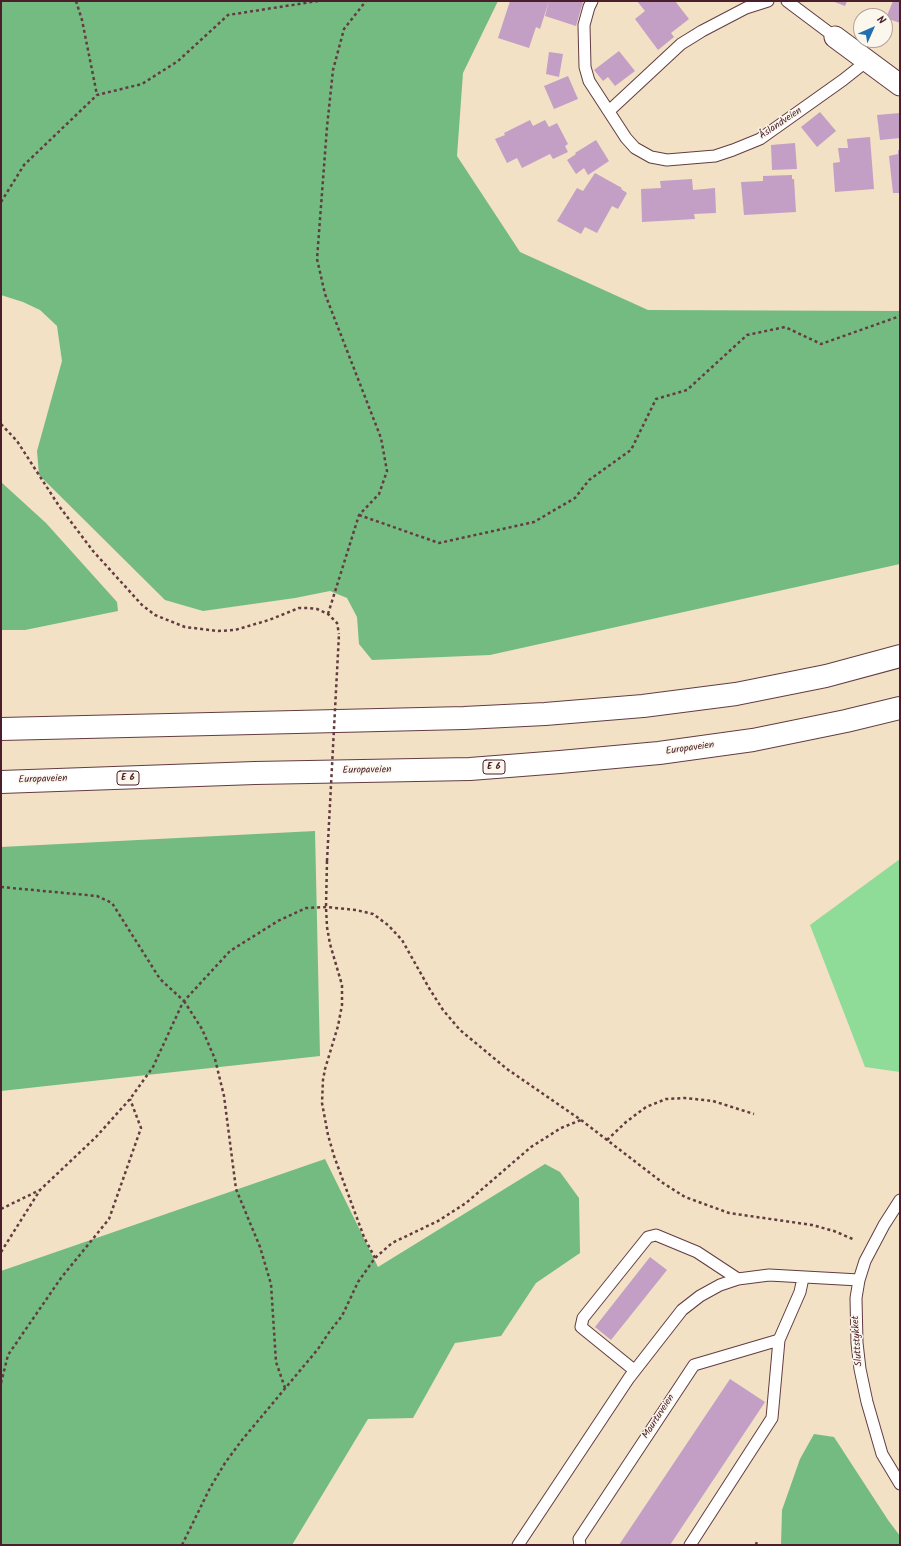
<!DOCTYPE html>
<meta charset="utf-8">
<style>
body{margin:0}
#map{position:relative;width:901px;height:1546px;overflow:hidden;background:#f2e1c4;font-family:Kalam,sans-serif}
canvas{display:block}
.frame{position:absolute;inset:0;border:2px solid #4a1f2b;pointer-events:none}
.north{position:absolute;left:853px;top:8px;width:40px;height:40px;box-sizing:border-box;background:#fbf7ec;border:1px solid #b4a19f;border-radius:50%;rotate:45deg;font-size:11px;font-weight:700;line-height:16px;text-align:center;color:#4a1f2b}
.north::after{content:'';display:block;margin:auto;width:14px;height:18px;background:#1f6fb2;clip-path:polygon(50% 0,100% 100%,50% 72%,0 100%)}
</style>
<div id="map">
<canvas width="901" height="1546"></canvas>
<div class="frame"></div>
<div class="north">N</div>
</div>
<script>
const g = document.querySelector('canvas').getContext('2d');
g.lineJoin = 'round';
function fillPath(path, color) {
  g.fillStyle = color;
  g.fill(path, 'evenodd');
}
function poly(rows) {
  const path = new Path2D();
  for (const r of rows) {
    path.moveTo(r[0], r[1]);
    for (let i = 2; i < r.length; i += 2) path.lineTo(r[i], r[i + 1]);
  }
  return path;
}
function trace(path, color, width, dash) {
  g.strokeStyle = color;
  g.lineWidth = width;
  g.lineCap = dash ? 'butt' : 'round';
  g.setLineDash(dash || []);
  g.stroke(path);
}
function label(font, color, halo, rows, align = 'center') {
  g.font = font + ' Kalam,sans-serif';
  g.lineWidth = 3;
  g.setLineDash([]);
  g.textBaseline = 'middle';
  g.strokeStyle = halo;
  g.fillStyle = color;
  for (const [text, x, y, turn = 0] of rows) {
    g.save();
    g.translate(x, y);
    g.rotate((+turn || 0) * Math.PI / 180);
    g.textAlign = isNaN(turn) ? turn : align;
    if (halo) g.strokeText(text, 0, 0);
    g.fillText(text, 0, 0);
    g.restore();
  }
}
fillPath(poly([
 [900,859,900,1072,865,1067,810,925]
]), '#8fdb98');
fillPath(poly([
 [1,1,498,1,463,73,457,156,520,252,648,310,900,311,900,564,490,655,372,660,359,644,357,617,347,598,330,591,295,598,203,611,165,600,39,475,37,451,62,361,57,326,40,310,23,302,1,295],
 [1,482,46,523,117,602,118,611,25,630,1,630],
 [315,831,320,1056,1,1091,1,847],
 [325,1159,378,1267,545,1164,560,1172,579,1198,580,1253,536,1283,501,1336,455,1343,413,1418,368,1419,292,1545,1,1545,1,1271],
 [814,1434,834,1437,888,1520,900,1536,900,1545,781,1545,782,1510,800,1459]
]), '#73bb80');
fillPath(poly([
 [510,1,549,1,540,29,536,27,529,48,498,38],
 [549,1,583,2,576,26,545,16],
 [637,1,675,1,689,19,671,33,674,37,658,50,635,19,645,11],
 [832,1,847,1,845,6],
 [893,1,900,1,900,23,886,18],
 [619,51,635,71,615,86,608,77,603,81,594,70],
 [549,52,563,54,559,77,546,74],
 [568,76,578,99,554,109,544,86],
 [820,112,836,131,817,147,801,127],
 [900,113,900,138,880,140,877,115],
 [530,120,533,126,545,120,549,127,557,123,568,144,565,146,568,152,553,159,550,154,522,168,517,158,507,163,495,139,505,135,504,133],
 [870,137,874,189,835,192,833,163,840,162,838,148,848,148,847,139],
 [596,140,609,161,588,175,584,168,576,174,567,160,576,154,575,153],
 [795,143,797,169,772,170,771,145],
 [898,150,900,150,900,193,893,193,889,156,898,154],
 [595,173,622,188,621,189,627,193,618,209,612,206,597,233,585,227,581,234,557,221,577,188,583,191],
 [792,175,792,179,794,179,796,212,744,215,741,182,763,181,763,176],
 [692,179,693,190,715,188,716,213,694,214,695,219,642,222,641,189,661,188,660,181],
 [650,1257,667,1270,611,1340,595,1327],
 [730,1379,765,1402,670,1545,619,1545]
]), '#c39ec5');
const lane = poly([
 [592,1,589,7,584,25,585,67,589,81,626,138,635,148,651,157,667,160,715,156,733,150,760,139,843,80,867,61],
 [787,1,835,37],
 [609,111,681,44,702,31,746,8,768,1],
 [900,1200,884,1225,865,1261,859,1280,856,1298,857,1343,860,1369,867,1402,882,1454,900,1484],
 [634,1370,581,1327,583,1318,648,1237,656,1235,697,1252,738,1279],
 [518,1545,629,1378,682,1310,700,1296,720,1285,738,1279,769,1275,859,1280],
 [580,1545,579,1539,694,1365,779,1340],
 [690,1545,772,1418,779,1340,800,1292,803,1278]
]);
const street = poly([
 [835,37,900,85]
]);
const highway = poly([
 [1,729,464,718,545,714,643,706,736,694,826,676,900,656],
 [1,782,255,773,470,769,560,762,659,753,753,740,846,721,900,708]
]);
trace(lane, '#633c42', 13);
trace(street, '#633c42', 23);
trace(highway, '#633c42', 24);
trace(poly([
 [76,1,82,20,97,95],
 [1,202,24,165,97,95,142,84,178,61,228,15,318,1],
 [1,424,17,441,59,506,93,551,142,605,155,615,185,627,218,631,235,630,269,620,299,608,308,608,317,609,328,614,337,623,339,634],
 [359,515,439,543,534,522,575,498,589,480,631,450,656,399,687,390,747,335,785,327,821,344,900,316],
 [328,614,359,515,379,494,387,471,381,438,325,294,317,259,327,127,333,70,344,29,366,1],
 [327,861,326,907,327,927,330,944,342,985,342,1005,338,1026,325,1069,323,1080,322,1103,328,1135,334,1156,364,1237,375,1258],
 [1,887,97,896,112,903,160,979,184,1001,230,951,278,921,306,908,326,907,356,910,373,914,388,925,402,940,429,988,443,1010,460,1030,507,1069,581,1120,663,1183,685,1197,729,1213,812,1225,834,1231,855,1240],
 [184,1001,202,1029,215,1059,224,1096,236,1189,260,1247,271,1284,276,1362,285,1388],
 [607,1140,626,1122,646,1107,666,1099,685,1098,713,1101,754,1114],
 [1,1209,40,1190],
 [1,1252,40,1190,96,1137,130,1099,153,1067,183,1002],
 [1,1383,8,1355,61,1278,109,1219,141,1128,130,1099],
 [182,1545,210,1488,225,1463,242,1440,318,1349,330,1331,342,1316,358,1282,375,1258,392,1243,438,1221,466,1203,531,1147,561,1128,581,1120],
 [756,1545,757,1541]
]), '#633c42', 2.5, [3, 3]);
trace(lane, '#fff', 11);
trace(street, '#fff', 21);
trace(highway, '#fff', 22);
trace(poly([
 [327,861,339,634]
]), '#633c42', 2.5, [3, 3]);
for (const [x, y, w] of [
 [494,767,22],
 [128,778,22]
]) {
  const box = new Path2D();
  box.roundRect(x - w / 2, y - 7, w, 14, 3);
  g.fillStyle = '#fbf7ec';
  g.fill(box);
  trace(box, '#4a1f2b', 1);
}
label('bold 9px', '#4a1f2b', null, [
 ["E 6",494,767],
 ["E 6",128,778]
]);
label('10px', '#4a1f2b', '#fbf7ec', [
 ["Åslandveien",781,124,-34],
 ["Europaveien",690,749,-8],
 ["Europaveien",367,771,-1],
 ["Europaveien",43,780,-2],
 ["Sluttstykket",858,1341,-94],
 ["Maurtuveien",659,1417,-57]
]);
</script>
